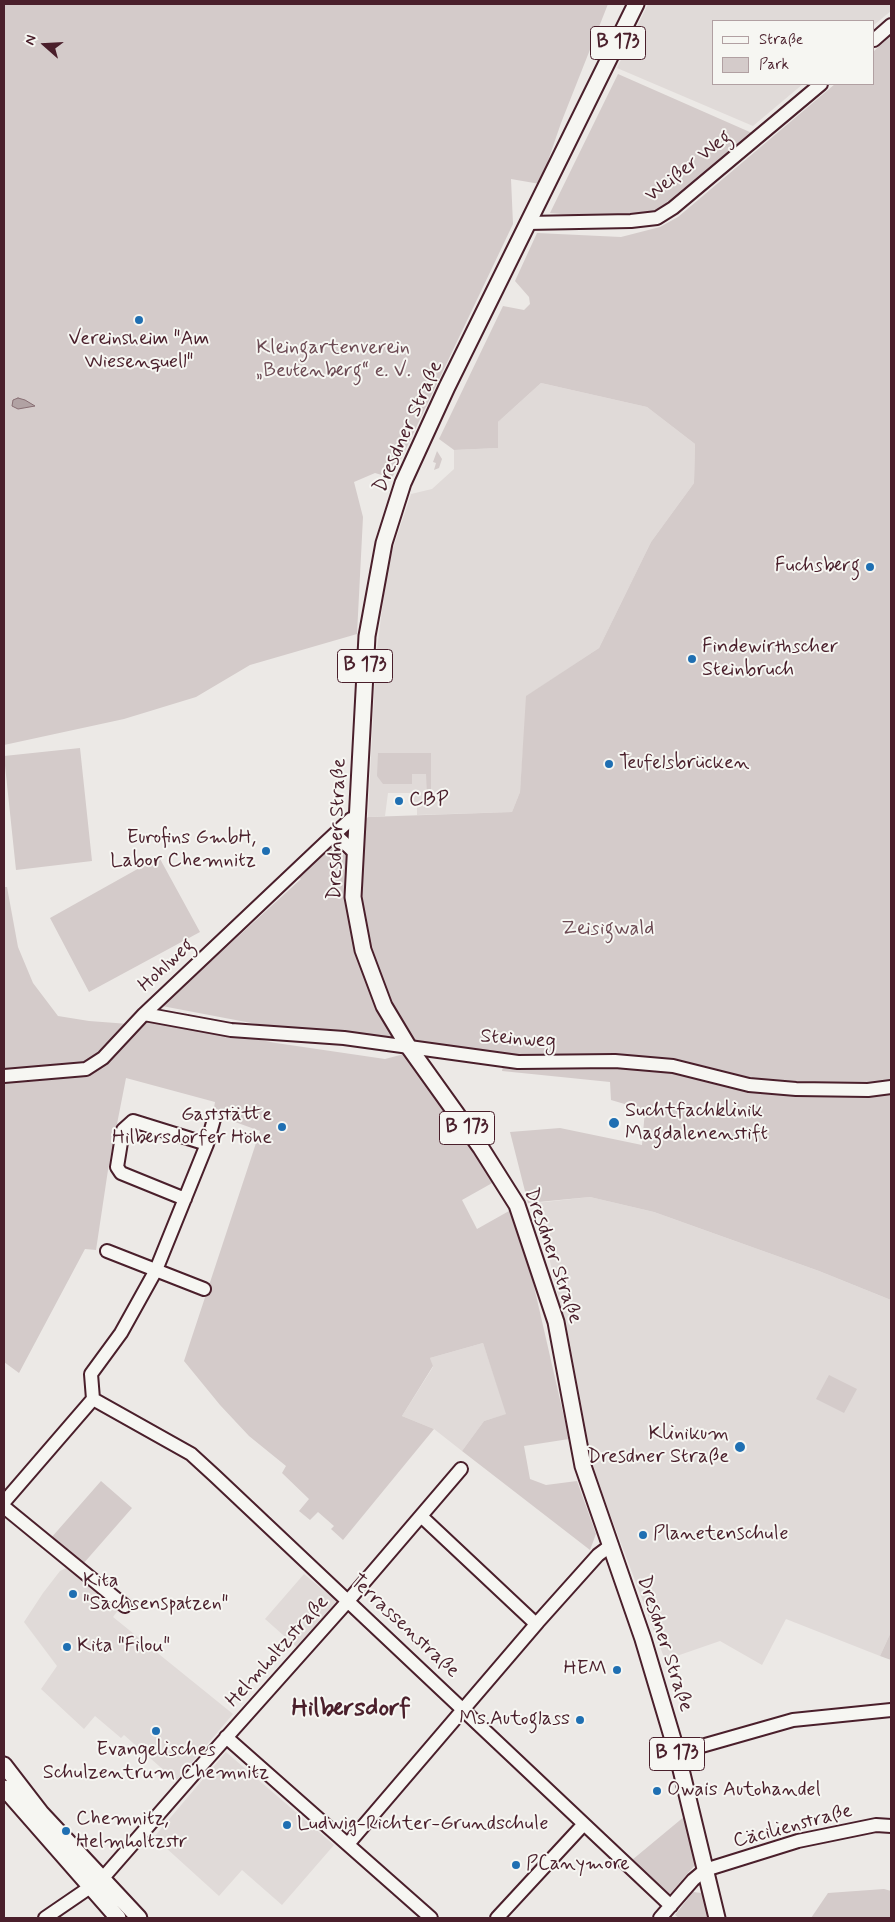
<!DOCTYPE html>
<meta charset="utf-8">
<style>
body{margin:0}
#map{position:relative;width:895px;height:1922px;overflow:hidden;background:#ece9e6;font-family:Mynerve,sans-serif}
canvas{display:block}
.frame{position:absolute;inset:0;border:5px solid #4a1f2b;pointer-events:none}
.legend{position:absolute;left:712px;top:20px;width:162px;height:65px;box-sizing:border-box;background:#f6f6f2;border:1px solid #b1a0a2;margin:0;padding:6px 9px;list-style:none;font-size:15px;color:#4a1f2b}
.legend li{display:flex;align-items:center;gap:10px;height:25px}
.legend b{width:25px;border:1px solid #b1a0a2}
.north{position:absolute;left:20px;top:20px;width:50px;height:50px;-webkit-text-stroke:4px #f6f6f2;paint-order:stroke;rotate:289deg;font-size:14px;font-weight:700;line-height:20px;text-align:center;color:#4a1f2b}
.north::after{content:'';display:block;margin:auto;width:18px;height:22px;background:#4a1f2b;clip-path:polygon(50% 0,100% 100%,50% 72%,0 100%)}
</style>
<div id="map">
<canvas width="895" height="1922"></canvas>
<div class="frame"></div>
<ul class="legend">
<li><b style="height:6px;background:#f6f6f2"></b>Straße</li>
<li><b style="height:14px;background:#d4cbca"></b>Park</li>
</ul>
<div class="north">N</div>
</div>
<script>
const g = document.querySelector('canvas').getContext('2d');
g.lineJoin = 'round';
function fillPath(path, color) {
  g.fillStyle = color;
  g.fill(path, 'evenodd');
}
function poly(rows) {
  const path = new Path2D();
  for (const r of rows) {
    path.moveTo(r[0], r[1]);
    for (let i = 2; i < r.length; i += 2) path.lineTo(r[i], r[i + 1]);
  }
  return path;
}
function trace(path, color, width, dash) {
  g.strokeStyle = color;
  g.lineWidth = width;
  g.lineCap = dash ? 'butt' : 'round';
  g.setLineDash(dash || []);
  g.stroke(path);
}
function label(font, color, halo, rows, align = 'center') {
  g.font = font + ' Mynerve,sans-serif';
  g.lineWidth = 4;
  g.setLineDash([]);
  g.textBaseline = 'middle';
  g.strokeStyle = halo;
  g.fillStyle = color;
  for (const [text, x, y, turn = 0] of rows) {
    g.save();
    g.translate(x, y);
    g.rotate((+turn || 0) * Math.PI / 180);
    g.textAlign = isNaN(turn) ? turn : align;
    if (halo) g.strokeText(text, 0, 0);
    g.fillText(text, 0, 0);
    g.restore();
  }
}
fillPath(poly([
 [648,4,891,4,891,11,874,25,874,21,714,21,714,84,803,84,753,126,617,68],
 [541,383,647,407,695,444,694,483,651,542,599,648,527,696,520,792,512,812,417,815,417,802,414,802,413,793,388,793,385,816,368,817,376,657,388,563,411,494,432,489,454,469,454,450,498,448,498,422],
 [590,1197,654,1212,819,1271,891,1300,891,1632,880,1656,786,1619,762,1665,720,1641,665,1660,593,1469,562,1312,536,1203],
 [483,1343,507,1414,484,1421,462,1451,434,1429,402,1416,433,1367,430,1358],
 [66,1568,119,1609,113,1617,233,1714,176,1781,124,1735,121,1738,95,1716,84,1729,41,1689,57,1666,24,1622,43,1593,60,1571],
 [304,1574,340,1604,300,1650,265,1619],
 [226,1752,334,1845,282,1905,242,1870,219,1896,154,1837]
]), '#e0dad8');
fillPath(poly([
 [4,4,608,4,561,123,540,184,511,179,513,224,392,478,375,473,354,482,363,517,357,634,250,665,196,697,124,719,4,745],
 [891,36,891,1300,819,1271,654,1212,590,1197,528,1203,510,1132,560,1128,642,1145,645,1110,611,1100,610,1082,502,1071,505,1053,267,1026,162,1006,301,879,296,876,349,829,349,835,368,817,512,812,520,792,526,696,599,648,651,542,694,483,695,444,647,407,541,383,498,422,498,448,454,450,439,439,503,306,524,310,530,304,529,297,515,281,537,233,621,237,660,227,678,217,835,84,874,84,874,51],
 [618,74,752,133,666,206,629,220,550,213],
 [437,451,442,459,439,468,434,470,436,463,433,462],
 [80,748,92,861,16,870,4,756],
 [378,753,431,753,431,793,427,794,426,774,412,774,412,784,383,784,377,776],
 [159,857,200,932,89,992,50,918],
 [4,887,7,887,18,947,33,983,58,1016,89,1021,129,1024,144,1018,276,1043,385,1059,404,1054,494,1182,462,1200,477,1229,509,1211,525,1247,569,1439,524,1446,530,1479,546,1485,577,1481,596,1534,590,1550,462,1451,484,1421,506,1414,483,1343,430,1358,433,1366,402,1416,434,1429,343,1540,331,1529,334,1526,318,1512,310,1520,299,1511,309,1499,282,1473,286,1466,249,1436,220,1405,184,1361,260,1131,213,1114,215,1102,126,1078,108,1170,96,1250,85,1249,19,1373,4,1362],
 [829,1375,857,1389,844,1413,816,1399],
 [101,1481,132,1508,83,1564,51,1538],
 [891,1632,891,1660,880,1656],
 [685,1816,695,1865,670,1894,632,1860],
 [884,1889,891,1891,891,1918,811,1918,828,1893],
 [693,1892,702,1893,708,1918,679,1918,675,1915]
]), '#d4cbca');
const water = poly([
 [18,398,25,400,35,406,18,409,12,406,13,400,18,398]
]);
fillPath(water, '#b1a2a3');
trace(water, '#886e73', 1);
const minor = poly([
 [874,40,891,25],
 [527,223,631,221,657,218,673,208,821,84],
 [335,834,355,853],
 [144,1014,231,1030,344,1038,518,1062,615,1061,673,1066,749,1085,796,1089,868,1090,891,1087],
 [4,1076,86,1069,103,1058,144,1014,326,842,351,819,357,819],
 [185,1199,121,1173,117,1167,123,1130,133,1121,207,1144],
 [107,1251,204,1289],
 [93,1399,191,1454,215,1476,671,1906],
 [4,1502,93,1399,91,1374,121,1333,156,1270,207,1144,214,1119],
 [4,1507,125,1606],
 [421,1516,536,1624],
 [226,1737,431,1918],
 [677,1753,793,1720,891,1710],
 [200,1767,348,1601,461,1469],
 [348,1844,538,1622,598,1555,610,1546],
 [45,1918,102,1879,199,1768],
 [497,1918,583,1825],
 [660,1918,693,1880,705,1870,798,1841,876,1825,891,1826]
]);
const major = poly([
 [636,4,447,387,403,483,384,543,367,636,353,897,363,950,384,1006,408,1046,481,1148,517,1205,556,1322,583,1466,643,1639,663,1706,677,1753,717,1918],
 [4,1765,41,1813,139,1918],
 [4,1788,118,1918]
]);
trace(minor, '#4a1f2b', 16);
trace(major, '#4a1f2b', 19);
trace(minor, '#f6f6f2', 12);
trace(major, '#f6f6f2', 15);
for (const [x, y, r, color] of [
 [139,320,5,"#1f6fb2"],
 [870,567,5,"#1f6fb2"],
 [692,659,5,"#1f6fb2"],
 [609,764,5,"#1f6fb2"],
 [399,801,5,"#1f6fb2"],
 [266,851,5,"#1f6fb2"],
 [614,1123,6,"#1f6fb2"],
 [282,1127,5,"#1f6fb2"],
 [740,1447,6,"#1f6fb2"],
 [643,1535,5,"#1f6fb2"],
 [73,1594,5,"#1f6fb2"],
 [67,1647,5,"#1f6fb2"],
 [617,1670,5,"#1f6fb2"],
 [580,1720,5,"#1f6fb2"],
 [156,1731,5,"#1f6fb2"],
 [657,1791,5,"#1f6fb2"],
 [287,1825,5,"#1f6fb2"],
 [66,1831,5,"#1f6fb2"],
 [516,1865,5,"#1f6fb2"]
]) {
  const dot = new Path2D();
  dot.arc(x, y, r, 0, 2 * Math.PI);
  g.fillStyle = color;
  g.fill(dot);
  trace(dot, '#f6f6f2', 2);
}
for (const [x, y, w] of [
 [618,43,55],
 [365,666,55],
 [467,1128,55],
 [677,1754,55]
]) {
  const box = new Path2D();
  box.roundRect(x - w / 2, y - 16.5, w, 33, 4);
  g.fillStyle = '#f6f6f2';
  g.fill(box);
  trace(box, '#4a1f2b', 1);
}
label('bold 19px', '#4a1f2b', null, [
 ["B 173",618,43],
 ["B 173",365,666],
 ["B 173",467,1128],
 ["B 173",677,1754]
]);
label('20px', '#4a1f2b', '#f6f6f2', [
 ["Weißer Weg",689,167,-38],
 ["Dresdner Straße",409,427,-66],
 ["Dresdner Straße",338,829,-88],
 ["Hohlweg",167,966,-43],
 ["Steinweg",518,1040,4],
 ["Dresdner Straße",552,1256,71],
 ["Terrassenstraße",404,1627,43],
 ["Dresdner Straße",664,1644,72],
 ["Helmholtzstraße",278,1652,-48],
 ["Cäcilienstraße",793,1827,-15]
]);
label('20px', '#4a1f2b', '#f6f6f2', [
 ["Vereinsheim \"Am",139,340,"center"],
 ["Wiesenquell\"",139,363,"center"],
 ["Fuchsberg",860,567,"right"],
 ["Findewirthscher",702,648],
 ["Steinbruch",702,671],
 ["Teufelsbrücken",619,764],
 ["CBP",409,801],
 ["Eurofins GmbH,",256,839,"right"],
 ["Labor Chemnitz",256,862,"right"],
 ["Suchtfachklinik",625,1112],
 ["Magdalenenstift",625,1135],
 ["Gaststätte",272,1116,"right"],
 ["Hilbersdorfer Höhe",272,1139,"right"],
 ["Klinikum",729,1435,"right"],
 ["Dresdner Straße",729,1458,"right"],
 ["Planetenschule",653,1535],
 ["Kita",83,1582],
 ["\"Sachsenspatzen\"",83,1605],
 ["Kita \"Filou\"",77,1647],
 ["HEM",607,1670,"right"],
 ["Ms.Autoglass",570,1720,"right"],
 ["Evangelisches",156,1751,"center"],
 ["Schulzentrum Chemnitz",156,1774,"center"],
 ["Owais Autohandel",667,1791],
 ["Chemnitz,",76,1820],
 ["Helmholtzstr",76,1843],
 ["Ludwig-Richter-Grundschule",297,1825],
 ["PCanymore",526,1865]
], 'left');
label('20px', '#6c4a53', '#f6f6f2', [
 ["Kleingartenverein",333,349],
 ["„Beutenberg“ e. V.",333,372],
 ["Zeisigwald",608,930]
]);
label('bold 25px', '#4a1f2b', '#f6f6f2', [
 ["Hilbersdorf",351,1710]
]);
</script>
